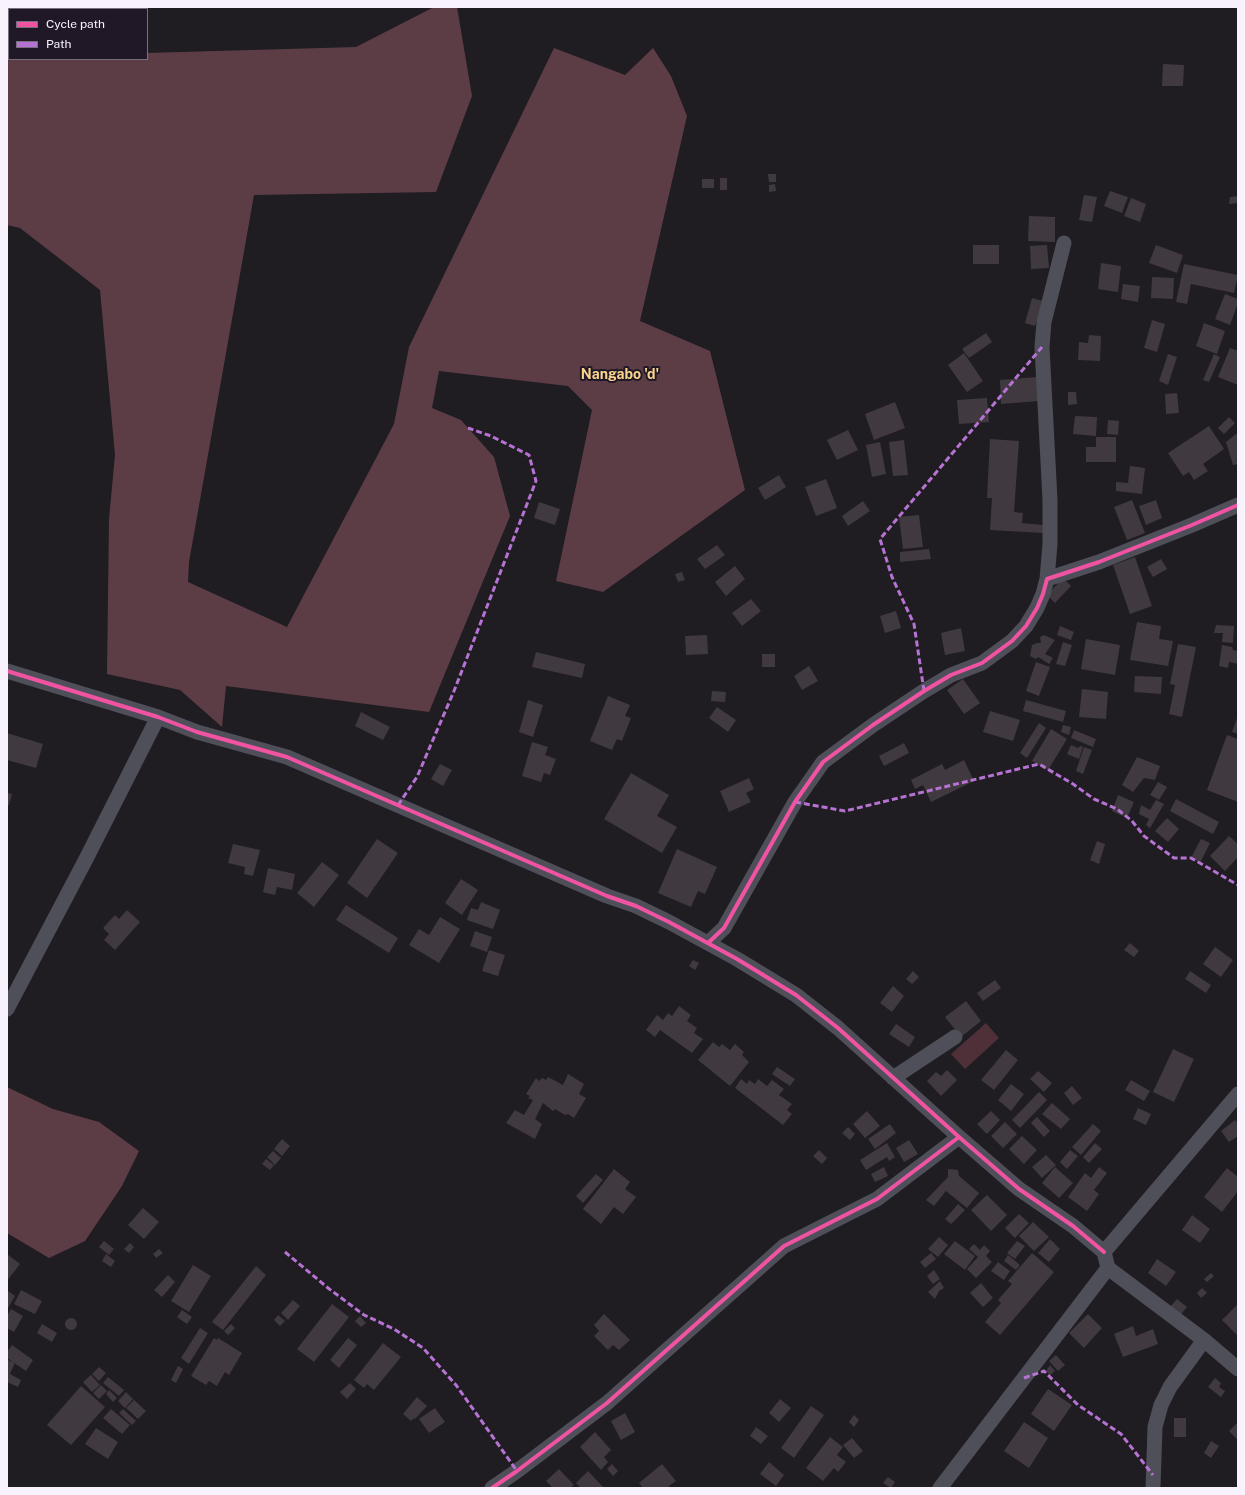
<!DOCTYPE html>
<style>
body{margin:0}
#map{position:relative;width:1245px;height:1495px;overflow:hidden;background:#1f1c22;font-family:"Public Sans",sans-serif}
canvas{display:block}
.frame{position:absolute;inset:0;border:8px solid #f8f2fc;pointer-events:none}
.legend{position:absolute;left:8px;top:8px;width:140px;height:52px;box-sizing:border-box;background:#201826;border:1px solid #766f7c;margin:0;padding:5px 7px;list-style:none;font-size:12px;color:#f8f2fc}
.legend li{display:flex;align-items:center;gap:8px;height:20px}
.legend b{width:20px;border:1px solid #766f7c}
</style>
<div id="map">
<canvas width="1245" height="1495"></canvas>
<div class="frame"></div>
<ul class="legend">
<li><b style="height:5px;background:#f153a3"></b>Cycle path</li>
<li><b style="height:5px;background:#b673d3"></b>Path</li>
</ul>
</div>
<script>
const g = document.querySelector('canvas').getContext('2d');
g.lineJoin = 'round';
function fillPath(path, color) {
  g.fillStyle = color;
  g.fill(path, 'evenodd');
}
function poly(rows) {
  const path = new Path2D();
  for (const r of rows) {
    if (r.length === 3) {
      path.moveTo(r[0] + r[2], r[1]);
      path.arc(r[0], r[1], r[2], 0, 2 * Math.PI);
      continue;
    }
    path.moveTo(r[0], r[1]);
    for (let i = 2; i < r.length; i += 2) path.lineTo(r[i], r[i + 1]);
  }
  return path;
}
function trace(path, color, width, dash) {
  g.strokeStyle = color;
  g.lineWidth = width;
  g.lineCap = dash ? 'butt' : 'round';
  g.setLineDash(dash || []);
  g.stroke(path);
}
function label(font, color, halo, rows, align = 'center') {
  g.font = font + ' "Public Sans",sans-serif';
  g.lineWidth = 4;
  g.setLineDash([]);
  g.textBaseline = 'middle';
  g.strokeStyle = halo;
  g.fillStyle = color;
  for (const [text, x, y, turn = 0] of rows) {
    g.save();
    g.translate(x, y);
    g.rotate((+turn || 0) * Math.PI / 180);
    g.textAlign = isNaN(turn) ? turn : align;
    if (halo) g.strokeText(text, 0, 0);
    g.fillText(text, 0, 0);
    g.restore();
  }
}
fillPath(poly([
 [986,1023,999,1038,965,1069,951,1054]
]), '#4f3038');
fillPath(poly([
 [7,7,136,7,137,9,9,9,9,59,147,59,147,53,356,47,434,7,457,7,472,96,436,192,254,195,189,562,188,582,287,627,394,424,409,347,554,48,625,75,653,48,671,76,687,116,640,321,710,351,745,490,603,592,556,581,592,410,568,386,439,371,432,408,461,420,494,457,510,516,429,712,226,686,222,727,180,690,107,674,109,519,115,455,100,290,20,228,7,225],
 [7,1087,53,1109,99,1122,139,1151,122,1186,85,1241,49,1258,7,1233]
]), '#5d3d45');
fillPath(poly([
 [1163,64,1184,65,1183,86,1162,86],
 [768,174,776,174,776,182,769,182],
 [720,178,727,178,727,190,720,190],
 [702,179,714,179,714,188,702,188],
 [775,184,776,191,769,192,769,185],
 [1110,191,1128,197,1122,213,1104,206],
 [1084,195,1097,197,1092,222,1079,220],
 [1238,196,1238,203,1229,204,1230,197],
 [1131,198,1146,204,1140,222,1124,216],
 [1029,216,1055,217,1055,242,1028,241],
 [973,245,999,245,999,264,973,264],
 [1047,245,1049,268,1031,269,1030,246],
 [1156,245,1183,255,1177,273,1149,263],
 [1101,263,1121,266,1118,292,1098,289],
 [1184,264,1238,275,1234,293,1191,284,1187,304,1176,302],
 [1152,277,1174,278,1173,299,1151,298],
 [1123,284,1140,286,1138,302,1121,299],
 [1225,294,1238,299,1238,303,1230,325,1215,319],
 [1032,298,1043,301,1035,326,1025,323],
 [1152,320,1165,324,1157,352,1144,348],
 [1204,323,1225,331,1217,354,1196,346],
 [986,333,992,342,969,358,962,349],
 [1089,335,1101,336,1100,361,1078,360,1079,342,1088,343],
 [1230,348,1238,351,1238,385,1218,377],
 [964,353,983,381,967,392,948,365],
 [1168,354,1177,357,1168,385,1159,381],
 [1214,354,1220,357,1209,382,1203,380],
 [1037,377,1039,401,1001,404,1000,380],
 [1068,392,1076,392,1077,404,1068,405],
 [1177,393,1179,413,1166,414,1165,394],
 [987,398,989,422,959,424,957,400],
 [895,402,905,428,874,440,865,414],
 [1075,416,1097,417,1096,436,1073,434],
 [1229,417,1235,423,1224,434,1218,428],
 [1108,420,1119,421,1118,435,1107,434],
 [1209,426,1224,449,1203,464,1208,471,1194,480,1189,472,1183,476,1168,453],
 [848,430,858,450,837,460,827,440],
 [1236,434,1238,434,1238,464,1233,465,1226,442],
 [1096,437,1116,437,1116,462,1086,462,1086,447,1096,447],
 [990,439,1019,441,1014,512,1023,513,1022,523,1043,525,1043,533,990,530,992,498,987,498],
 [904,440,908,475,893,476,889,442],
 [880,442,886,474,872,477,866,445],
 [1130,466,1145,468,1142,494,1116,491,1116,482,1128,483],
 [779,475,786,487,765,500,758,488],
 [826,479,837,508,816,516,805,487],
 [1132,500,1145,533,1127,540,1114,507],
 [1156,500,1162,518,1146,525,1139,506],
 [863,501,870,511,848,526,842,516],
 [539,502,560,509,555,525,534,518],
 [919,515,923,547,903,549,899,517],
 [717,545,725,555,705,569,697,559],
 [929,549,931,559,900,562,900,552],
 [1135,557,1152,606,1130,614,1113,565],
 [1161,559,1167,569,1153,577,1147,567],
 [735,566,745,579,726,596,715,582],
 [682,572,685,580,678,582,675,574],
 [1063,578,1071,586,1055,603,1047,595],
 [751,599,761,611,742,626,732,613],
 [896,611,901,628,885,633,880,616],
 [1137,622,1161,626,1159,639,1173,641,1168,666,1130,660],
 [1216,625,1234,626,1233,643,1222,642,1223,633,1214,633],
 [1060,626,1074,632,1071,640,1057,635],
 [961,628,965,651,945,655,941,633],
 [707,635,708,654,686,655,685,636],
 [1044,635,1055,640,1045,654,1053,658,1049,664,1040,658,1038,657,1036,659,1030,656,1032,645,1037,643,1041,643,1040,637],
 [1086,639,1120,645,1115,675,1081,669],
 [1063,642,1072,645,1065,666,1056,664],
 [1178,644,1196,647,1182,717,1169,714,1175,685,1170,684],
 [1222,645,1232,647,1233,650,1238,651,1238,664,1229,662,1228,668,1219,666],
 [536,652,585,664,582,678,532,667],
 [762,654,775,654,775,667,762,667],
 [1036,662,1050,667,1039,696,1026,691],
 [809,666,818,681,802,690,794,676],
 [1135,676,1162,677,1161,694,1134,692],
 [963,679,980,703,964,714,947,690],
 [1082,689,1108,692,1106,719,1079,717],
 [712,691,726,692,725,702,711,701],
 [608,696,630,705,625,716,631,718,622,741,617,739,612,750,590,741],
 [528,700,543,705,533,737,519,732],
 [1026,700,1066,711,1063,722,1023,711],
 [717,707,736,720,728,732,709,718],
 [990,711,1020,720,1013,741,983,732],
 [361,712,390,727,383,740,355,726],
 [1237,718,1238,718,1238,734,1232,732],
 [1039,723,1046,728,1027,758,1020,753],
 [1063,725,1071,727,1069,735,1061,732],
 [1051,729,1067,739,1048,770,1032,761],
 [1074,730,1096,739,1093,747,1071,738],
 [7,733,43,744,36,768,7,760],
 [1227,735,1238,739,1238,802,1207,790],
 [532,742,548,747,545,755,556,759,550,775,544,773,541,782,522,776],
 [904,743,909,753,884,766,879,756],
 [1071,745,1078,748,1080,746,1083,747,1079,759,1067,754],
 [1084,747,1092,750,1083,774,1076,771],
 [1137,757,1160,766,1155,780,1144,778,1133,792,1122,785],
 [964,760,974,781,931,802,923,785,915,789,911,780,942,764,945,770],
 [440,764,452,770,443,786,431,779],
 [631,773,669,795,657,816,677,827,662,853,604,819],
 [749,778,754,789,746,793,751,802,729,812,720,791],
 [1158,782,1167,787,1159,800,1150,795],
 [7,793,12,794,9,805,7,805],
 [1118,795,1134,802,1127,818,1112,811],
 [1176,799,1219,822,1213,834,1170,811],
 [1156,800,1164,804,1150,828,1146,825,1149,819,1139,814,1141,805,1150,810],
 [1167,818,1179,829,1168,842,1155,831],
 [1229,836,1238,844,1238,857,1225,871,1210,856],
 [377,839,398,853,367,898,347,883],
 [1201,839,1210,843,1200,863,1191,858],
 [1097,841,1105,844,1099,864,1090,860],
 [233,844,260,850,253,876,244,874,245,867,228,863],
 [677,849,717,867,705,894,698,891,691,907,658,893],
 [322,862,339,875,314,907,297,893],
 [268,868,295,874,292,890,277,887,275,895,263,892],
 [461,879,478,890,462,915,445,903],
 [481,902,500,910,493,929,467,920,471,908,478,910],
 [346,905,398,938,389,953,336,920],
 [127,910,140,922,115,950,104,940,109,934,103,928,115,915,119,919],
 [440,917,460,929,439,963,409,945,419,929,429,935],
 [475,931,492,937,487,952,470,946],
 [1130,943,1139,951,1134,957,1124,950],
 [1215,947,1233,960,1221,977,1203,964],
 [489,950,505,955,498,976,482,971],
 [693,960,699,963,695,970,689,966],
 [913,971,919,977,912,984,906,979],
 [1190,971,1211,985,1206,993,1185,979],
 [995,980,1001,988,983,1001,977,993],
 [893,986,904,996,892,1012,880,1003],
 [966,1001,981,1021,961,1037,945,1017],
 [679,1006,691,1015,687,1021,697,1028,694,1033,703,1039,692,1053,660,1030,655,1037,646,1030,657,1015,663,1020,668,1013,672,1016],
 [896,1024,915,1037,909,1047,889,1034],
 [713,1042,719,1047,722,1044,730,1050,735,1044,744,1052,742,1055,749,1062,730,1086,698,1060],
 [1173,1049,1194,1059,1174,1102,1153,1092],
 [1006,1050,1018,1060,994,1090,981,1080],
 [777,1067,795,1079,790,1086,772,1074],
 [947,1070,957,1080,941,1096,927,1081,936,1072,941,1076],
 [1038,1071,1052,1083,1044,1092,1030,1079],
 [568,1074,584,1084,579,1094,586,1098,574,1118,568,1114,565,1115,555,1109,553,1111,543,1103,535,1119,542,1124,535,1139,506,1123,515,1110,524,1115,533,1100,528,1098,530,1096,526,1094,536,1078,539,1081,542,1078,546,1080,548,1077,563,1085],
 [741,1079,747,1084,749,1080,755,1084,758,1079,767,1086,772,1080,784,1089,779,1095,792,1104,787,1110,792,1114,783,1125,735,1088],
 [1131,1080,1150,1091,1144,1101,1125,1090],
 [1011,1084,1024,1094,1011,1111,998,1100],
 [1072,1086,1082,1098,1073,1105,1064,1093],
 [1039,1092,1047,1100,1020,1128,1012,1120],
 [1052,1103,1070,1119,1061,1129,1042,1114],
 [1138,1108,1151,1114,1146,1125,1133,1119],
 [867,1111,880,1126,865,1138,853,1124],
 [991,1111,1000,1120,987,1134,977,1124],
 [1037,1117,1050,1131,1044,1137,1031,1123],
 [1235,1120,1238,1124,1238,1136,1229,1142,1221,1131],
 [1005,1122,1017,1134,1003,1148,991,1136],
 [890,1124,896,1133,875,1149,868,1139],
 [1093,1124,1101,1131,1081,1155,1072,1147],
 [848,1127,855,1134,850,1140,842,1133],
 [1022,1136,1037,1150,1024,1164,1009,1149],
 [282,1139,290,1146,282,1156,274,1149],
 [909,1140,918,1154,904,1162,896,1148],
 [887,1143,895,1157,889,1161,887,1157,866,1170,860,1160],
 [1095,1143,1102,1149,1089,1163,1083,1157],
 [819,1150,827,1158,822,1164,813,1156],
 [1070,1150,1078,1156,1067,1169,1060,1162],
 [273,1151,281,1158,275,1165,267,1157],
 [1046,1155,1056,1165,1042,1178,1032,1167],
 [266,1159,274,1165,270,1170,262,1164],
 [884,1167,888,1176,875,1182,871,1174],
 [1055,1167,1073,1183,1059,1198,1042,1183],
 [1099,1167,1107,1173,1094,1190,1099,1194,1087,1211,1068,1197,1085,1173,1091,1178],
 [1227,1168,1238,1177,1238,1191,1222,1212,1204,1197],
 [614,1169,630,1182,625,1189,636,1197,623,1214,614,1207,601,1224,583,1209],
 [948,1169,958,1170,959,1176,979,1193,967,1208,946,1191,934,1206,926,1200,948,1177],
 [596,1174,603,1180,583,1203,576,1196],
 [987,1195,1007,1215,991,1231,971,1210],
 [958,1204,965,1210,951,1224,945,1219],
 [143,1208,159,1222,144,1239,128,1225],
 [1019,1214,1029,1223,1015,1238,1005,1228],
 [1192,1215,1210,1229,1200,1243,1182,1230],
 [1033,1222,1049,1237,1034,1251,1019,1236],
 [939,1237,948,1245,938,1257,928,1249],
 [1050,1239,1060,1249,1049,1262,1038,1253],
 [104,1241,114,1249,109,1255,99,1247],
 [955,1241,975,1256,965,1270,944,1254],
 [1017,1241,1025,1246,1015,1259,1007,1253],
 [130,1243,134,1247,129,1253,124,1249],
 [974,1244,980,1250,984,1245,990,1251,986,1256,992,1262,976,1278,967,1269,978,1257,969,1249],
 [159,1249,163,1253,156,1258,153,1254],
 [931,1253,936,1259,925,1268,920,1262],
 [1032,1253,1054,1272,1000,1335,985,1322,1001,1303,998,1300,1012,1284,1008,1281],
 [7,1254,20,1264,7,1281],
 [106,1254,115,1261,111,1267,102,1261],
 [1008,1255,1020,1265,1016,1270,1004,1261],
 [1157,1259,1176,1272,1166,1286,1148,1273],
 [998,1262,1010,1271,1004,1280,991,1271],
 [193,1265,211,1276,189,1312,171,1301],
 [256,1266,266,1275,223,1330,212,1322],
 [934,1270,940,1279,933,1284,927,1276],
 [1211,1273,1214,1276,1207,1282,1204,1279],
 [168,1275,175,1282,162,1297,154,1290],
 [940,1281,944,1288,939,1291,935,1299,928,1292],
 [981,1283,993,1298,983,1307,970,1293],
 [1202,1288,1207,1293,1201,1298,1197,1293],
 [21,1290,42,1301,35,1314,14,1304],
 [8,1291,15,1296,8,1308,7,1307],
 [1177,1299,1187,1307,1178,1318,1168,1309],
 [293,1300,300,1306,288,1320,281,1313],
 [332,1304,349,1317,314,1362,297,1349],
 [1238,1304,1238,1336,1222,1320],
 [11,1309,23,1316,14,1332,7,1328,7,1316],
 [182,1310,192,1317,187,1324,177,1317],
 [604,1314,630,1340,619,1350,613,1345,608,1350,594,1336,599,1331,594,1325],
 [1088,1314,1102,1328,1084,1348,1069,1333],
 [278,1315,285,1321,280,1326,274,1320],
 [360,1316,366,1323,361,1327,355,1321],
 [71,1324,6],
 [42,1324,57,1333,52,1342,37,1333],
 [231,1324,235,1328,228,1335,224,1331],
 [1133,1326,1136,1336,1153,1329,1158,1344,1123,1357,1114,1334],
 [200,1328,208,1333,189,1364,181,1358],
 [214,1338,217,1340,218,1338,242,1353,229,1375,225,1372,217,1386,209,1381,206,1385,191,1376],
 [348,1338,357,1345,339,1368,330,1360],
 [383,1343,401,1357,374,1390,367,1384,364,1388,354,1380],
 [12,1345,33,1360,26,1371,7,1358,7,1352],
 [1056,1355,1065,1365,1058,1371,1049,1361],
 [8,1360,15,1363,10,1374,21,1380,18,1387,7,1382,8,1373,7,1372,7,1363],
 [1050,1365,1055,1371,1050,1375,1046,1371],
 [178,1366,183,1369,176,1383,171,1380],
 [99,1367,106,1373,99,1381,92,1374],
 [91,1375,100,1385,92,1392,83,1382],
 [108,1377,124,1390,119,1396,103,1383],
 [1215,1378,1221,1383,1219,1387,1225,1391,1221,1397,1208,1387],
 [350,1383,356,1389,347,1399,340,1392],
 [101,1385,107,1391,99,1399,93,1393],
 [81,1386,105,1407,71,1445,47,1425],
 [1048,1389,1072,1405,1054,1431,1031,1414],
 [109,1390,117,1398,113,1402,106,1394],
 [126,1392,133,1399,125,1408,118,1401],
 [417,1397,427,1406,415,1419,414,1418,411,1421,403,1414],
 [780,1399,791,1408,779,1422,769,1413],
 [134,1400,146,1411,138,1419,126,1408],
 [811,1406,824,1415,794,1458,781,1448],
 [435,1408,445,1422,429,1433,419,1419],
 [111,1409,130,1425,122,1434,103,1418],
 [123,1409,136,1421,132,1425,119,1413],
 [625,1413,635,1432,621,1440,611,1421],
 [854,1415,859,1420,854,1427,849,1422],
 [1174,1418,1186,1418,1186,1437,1174,1437],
 [1024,1422,1048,1438,1029,1468,1004,1451],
 [1238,1422,1238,1440,1229,1431],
 [756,1427,768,1436,761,1444,750,1436],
 [96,1428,118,1442,108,1459,85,1444],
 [595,1432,611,1450,604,1457,608,1462,601,1470,580,1447],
 [830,1437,843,1447,837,1455,846,1462,838,1472,834,1468,823,1481,806,1468],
 [852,1438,863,1451,854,1458,843,1445],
 [1211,1441,1219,1446,1211,1458,1204,1453],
 [769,1462,784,1475,776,1486,760,1474],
 [612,1464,618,1471,613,1476,607,1469],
 [662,1464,676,1481,669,1486,670,1488,643,1488,639,1483],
 [559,1469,574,1485,570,1488,553,1488,546,1481],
 [588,1471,604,1488,581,1488,576,1483],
 [888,1477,895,1482,891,1488,883,1483]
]), '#403940');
trace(poly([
 [1047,579,1050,544,1050,500,1042,347,1044,322,1064,243],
 [7,671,158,717,197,732,287,757,607,896,636,906,669,922,737,959,796,995,838,1028,959,1137,1019,1189,1073,1226,1104,1252],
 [708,943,724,928,795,802,823,762,873,725,924,691,951,675,982,663,1012,641,1026,626,1037,608,1043,594,1047,579,1099,562,1192,525,1238,505],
 [7,1009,86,859,158,717],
 [893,1078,955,1037],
 [1108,1268,1204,1340,1238,1369],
 [492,1488,517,1471,607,1403,784,1246,877,1199,959,1137],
 [940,1488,1108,1268,1104,1252,1238,1094],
 [1153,1488,1155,1427,1161,1405,1170,1387,1204,1340]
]), '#4f4f59', 15);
trace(poly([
 [924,691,914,624,892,577,880,539,1042,347],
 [795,802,845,811,1039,764,1073,784,1094,799,1117,809,1132,821,1144,836,1174,858,1191,858,1238,885],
 [398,805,417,777,454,691,536,481,529,455,491,436,468,428],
 [285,1252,328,1288,364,1315,394,1329,423,1348,456,1385,517,1471],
 [1024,1378,1044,1371,1078,1405,1121,1434,1153,1475]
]), '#b673d3', 3, [6, 3]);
trace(poly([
 [7,671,158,717,197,732,287,757,607,896,636,906,669,922,737,959,796,995,838,1028,959,1137,1019,1189,1073,1226,1104,1252],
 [708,943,724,928,795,802,823,762,873,725,924,691,951,675,982,663,1012,641,1026,626,1037,608,1043,594,1047,579,1099,562,1192,525,1238,505],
 [492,1488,517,1471,607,1403,784,1246,877,1199,959,1137]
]), '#f153a3', 4);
label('bold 14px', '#fad48c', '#201826', [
 ["Nangabo 'd'",620,375]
]);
</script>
